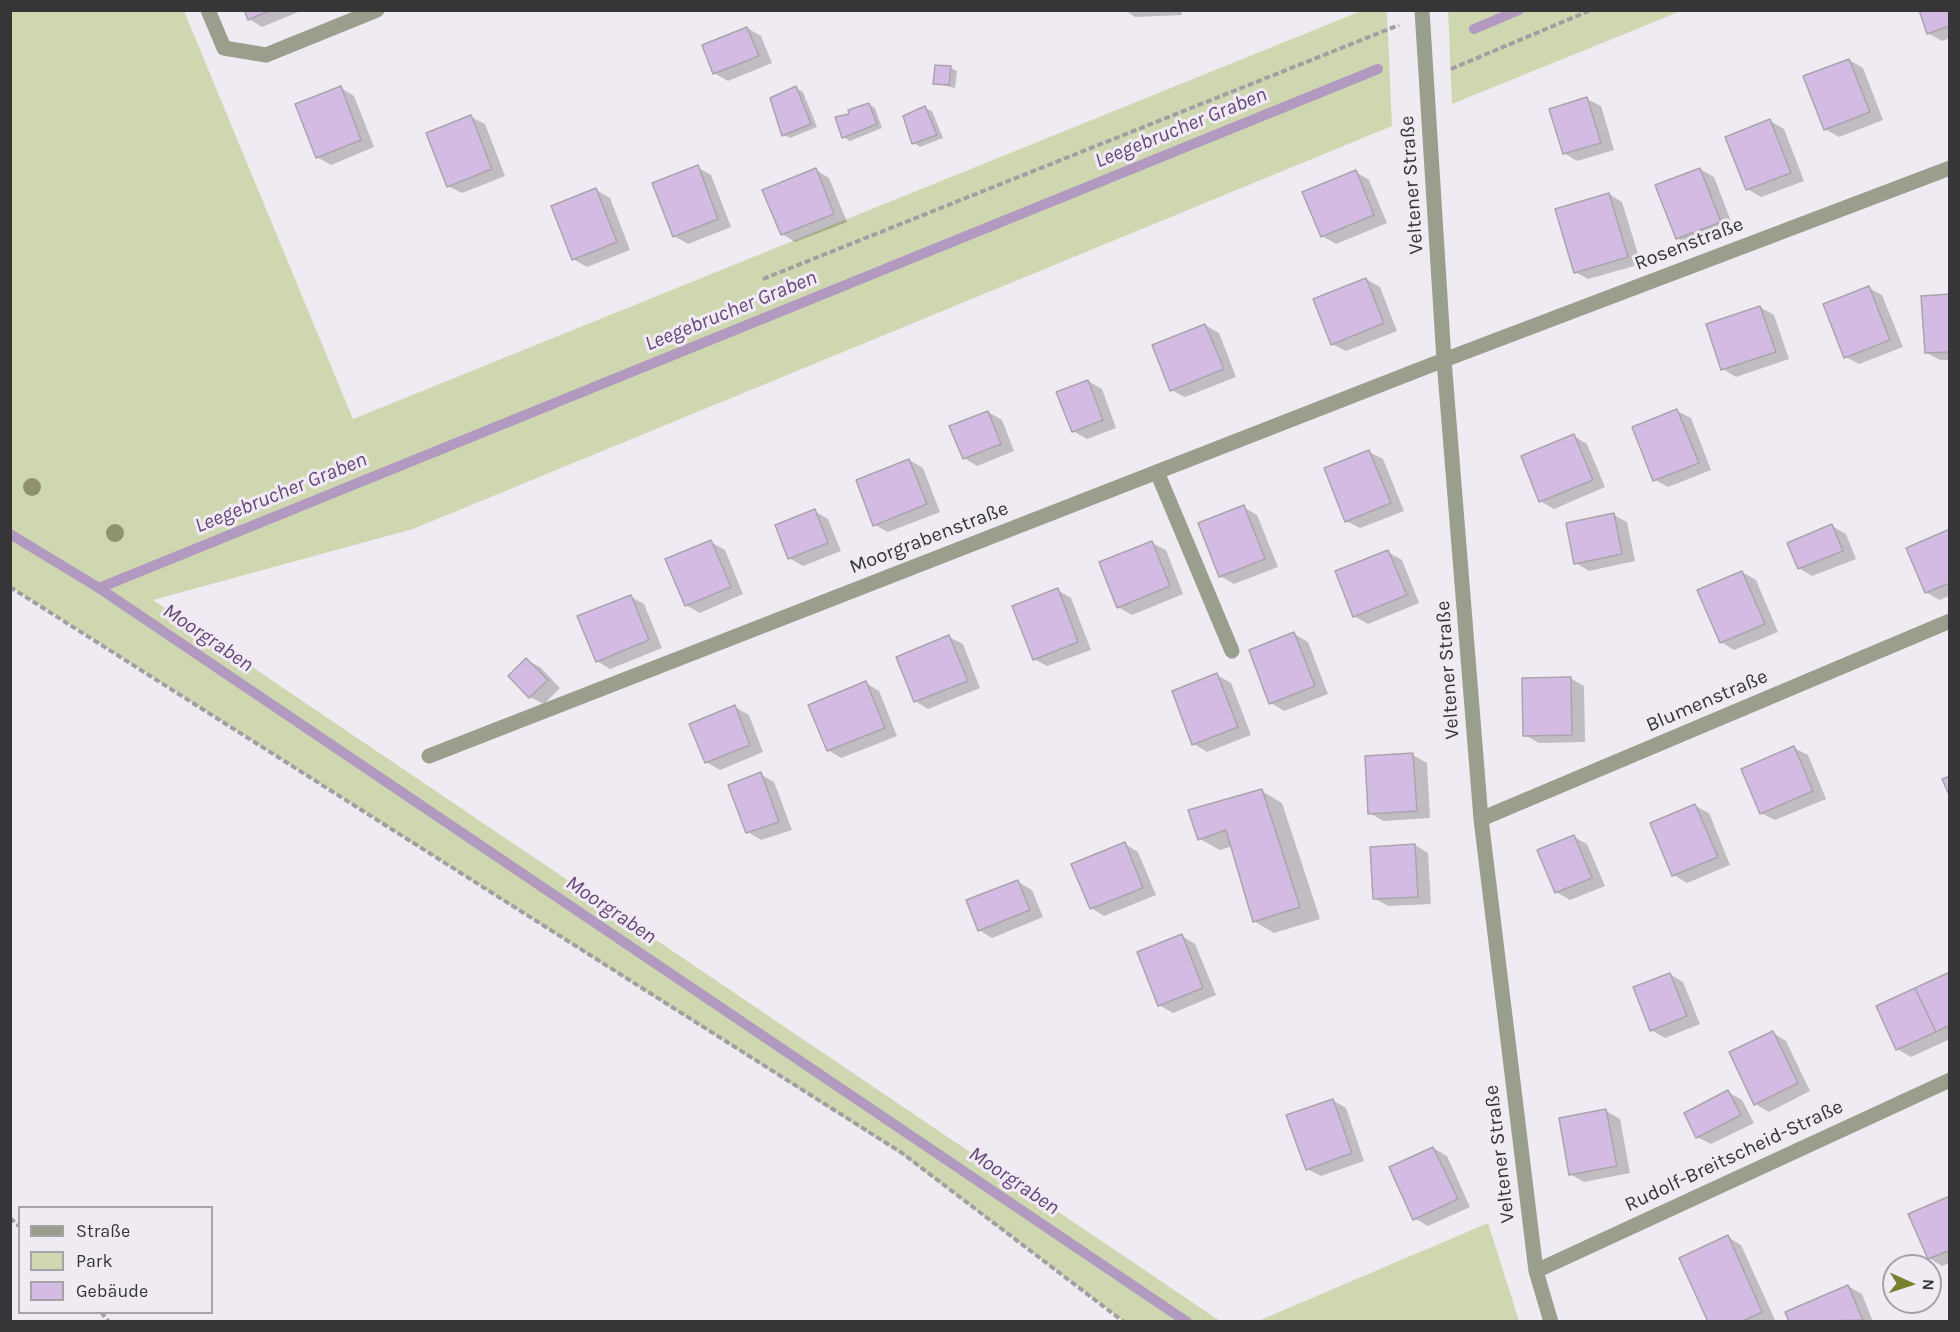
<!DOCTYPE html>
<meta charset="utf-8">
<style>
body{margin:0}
#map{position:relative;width:1960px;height:1332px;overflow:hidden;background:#f0ebf3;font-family:Karla,sans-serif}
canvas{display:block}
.frame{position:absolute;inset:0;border:12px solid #363537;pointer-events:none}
.legend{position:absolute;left:18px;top:1206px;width:195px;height:108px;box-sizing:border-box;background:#f0ebf3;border:2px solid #a6a2a8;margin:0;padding:8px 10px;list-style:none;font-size:18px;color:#363537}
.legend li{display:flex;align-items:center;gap:12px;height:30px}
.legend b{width:30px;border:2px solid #a6a2a8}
.north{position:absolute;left:1882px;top:1254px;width:60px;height:60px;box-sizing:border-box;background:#f0ebf3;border:2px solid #a6a2a8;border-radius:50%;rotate:93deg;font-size:16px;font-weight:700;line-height:24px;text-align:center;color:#363537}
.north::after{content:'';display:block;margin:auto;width:21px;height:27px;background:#75812f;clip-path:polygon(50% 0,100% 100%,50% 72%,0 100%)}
</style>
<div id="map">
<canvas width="1960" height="1332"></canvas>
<div class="frame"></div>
<ul class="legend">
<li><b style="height:8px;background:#9a9e8c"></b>Straße</li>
<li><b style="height:16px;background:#cfd7b0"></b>Park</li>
<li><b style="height:16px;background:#d3bbe3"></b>Gebäude</li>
</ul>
<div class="north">N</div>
</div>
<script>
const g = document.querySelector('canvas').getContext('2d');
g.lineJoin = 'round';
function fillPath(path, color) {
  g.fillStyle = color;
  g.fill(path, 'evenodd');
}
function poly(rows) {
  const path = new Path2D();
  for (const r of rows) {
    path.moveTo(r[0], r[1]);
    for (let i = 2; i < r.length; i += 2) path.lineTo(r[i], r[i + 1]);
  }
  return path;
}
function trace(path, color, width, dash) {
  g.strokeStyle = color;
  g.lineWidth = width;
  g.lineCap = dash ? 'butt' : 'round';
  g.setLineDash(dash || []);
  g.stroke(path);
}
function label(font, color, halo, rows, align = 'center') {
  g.font = font + ' Karla,sans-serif';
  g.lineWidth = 6;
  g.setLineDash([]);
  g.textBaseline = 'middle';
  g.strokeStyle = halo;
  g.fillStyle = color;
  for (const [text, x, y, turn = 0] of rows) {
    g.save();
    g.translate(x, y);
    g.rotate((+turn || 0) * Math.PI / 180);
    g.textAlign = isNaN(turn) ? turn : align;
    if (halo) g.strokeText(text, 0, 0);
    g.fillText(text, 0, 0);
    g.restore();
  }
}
fillPath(poly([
 [1448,10,1681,10,1681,11,1452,104],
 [10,11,184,11,353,419,1361,11,1387,11,1392,126,413,529,153,600,1220,1321,1123,1321,904,1156,11,587],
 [1488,1223,1519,1321,1258,1321]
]), '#cfd7b0');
fillPath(poly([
 [245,10,303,10,262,27,249,19],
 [1125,10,1181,10,1182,15,1135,17],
 [1950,10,1950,38,1942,41,1928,33],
 [747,28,761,36,772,63,728,81,714,73],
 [1849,60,1863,68,1883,120,1839,137,1825,129],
 [951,68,957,71,955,88,934,83],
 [341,88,354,96,374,147,331,165,317,157],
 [796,88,803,92,817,127,790,138,784,135],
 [1587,99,1601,106,1614,150,1577,161,1564,153],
 [869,105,875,108,882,128,850,141,843,137],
 [925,108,932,111,943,138,920,147,914,143],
 [471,117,485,124,505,176,462,193,448,186],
 [1770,121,1784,129,1804,181,1761,197,1747,189],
 [697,167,711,175,731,227,688,244,674,236],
 [1700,169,1714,177,1734,229,1691,246,1677,238],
 [816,170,829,178,847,222,795,242,782,234],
 [1356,172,1369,180,1387,223,1336,244,1322,236],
 [596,190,610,198,630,250,587,267,573,259],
 [1609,194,1622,202,1641,264,1588,279,1575,272],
 [1366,279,1380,287,1397,331,1346,351,1332,344],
 [1869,288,1882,295,1903,347,1859,364,1846,357],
 [1950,295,1950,360,1940,360,1927,353],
 [1760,307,1774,315,1789,359,1736,377,1723,369],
 [1205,325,1219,333,1236,377,1185,397,1171,390],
 [1088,381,1102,389,1116,428,1087,439,1073,431],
 [1677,411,1691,418,1711,470,1668,487,1654,479],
 [988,412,1002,420,1014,451,977,466,964,458],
 [1574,436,1587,444,1605,487,1554,509,1540,501],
 [1369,452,1383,459,1404,511,1360,528,1346,521],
 [909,460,923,468,940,512,888,532,875,525],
 [1243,507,1257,515,1278,567,1234,584,1220,576],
 [814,511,828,519,841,551,803,566,789,558],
 [1614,515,1627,522,1635,561,1589,571,1576,563],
 [1832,526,1846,534,1856,559,1812,576,1799,568],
 [1950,531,1950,596,1939,600,1926,592],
 [711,542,725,550,743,594,700,613,686,605],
 [1152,543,1166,550,1183,594,1132,615,1118,607],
 [1388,552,1402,560,1419,603,1368,624,1354,616],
 [1742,572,1756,580,1778,632,1734,650,1721,642],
 [1057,590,1071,598,1091,650,1047,666,1034,659],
 [631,597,644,604,662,648,610,669,597,661],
 [1294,634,1308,642,1328,694,1284,711,1271,703],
 [949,637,963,644,980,688,928,709,915,701],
 [526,660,540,667,560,688,544,704,530,697],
 [1217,675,1231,683,1251,735,1207,752,1194,744],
 [1570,678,1584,686,1585,742,1539,743,1525,735],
 [866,683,879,691,897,736,841,758,828,750],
 [735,707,749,715,763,752,720,770,706,762],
 [1794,748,1808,755,1826,799,1775,820,1761,813],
 [1413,755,1427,763,1430,818,1383,821,1370,813],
 [760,774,774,782,792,830,761,840,748,832],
 [1262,791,1282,803,1320,919,1274,933,1254,921,1233,846,1220,850,1200,839],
 [1695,806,1709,813,1730,865,1687,883,1674,875],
 [1574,837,1587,844,1605,886,1570,900,1556,892],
 [1125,844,1138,852,1156,895,1104,916,1091,908],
 [1415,845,1428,853,1431,904,1388,906,1374,898],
 [1018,882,1032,890,1043,917,992,938,979,930],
 [1182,936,1195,944,1216,995,1173,1013,1159,1005],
 [1950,973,1950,1039,1911,1057,1897,1049],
 [1670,974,1683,982,1700,1024,1665,1038,1651,1030],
 [1773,1033,1786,1041,1810,1091,1769,1112,1755,1104],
 [1728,1092,1742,1100,1754,1123,1711,1144,1697,1137],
 [1332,1100,1346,1108,1364,1161,1321,1176,1307,1169],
 [1606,1111,1620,1119,1630,1173,1584,1182,1570,1174],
 [1433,1148,1447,1156,1470,1207,1428,1226,1414,1218],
 [1950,1198,1950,1263,1942,1266,1929,1258],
 [1728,1237,1741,1245,1775,1320,1709,1322],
 [1848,1286,1862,1294,1873,1322,1791,1322]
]), '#0003');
trace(poly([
 [1474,29,1519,10],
 [10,534,99,588,1187,1322],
 [99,588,1378,69]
]), '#b199c0', 10);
const building = poly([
 [244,10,271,10,248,20,244,10],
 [1919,10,1950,10,1950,26,1927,34,1919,10],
 [747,27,759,56,713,74,702,45,747,27],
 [1849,59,1870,112,1824,130,1803,76,1849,59],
 [935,65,951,66,949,85,933,84,935,65],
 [341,86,361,140,316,158,295,104,341,86],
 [796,86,811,124,782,136,770,98,796,86],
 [1587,97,1601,143,1563,154,1549,109,1587,97],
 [869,103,877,124,842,138,835,117,849,114,848,110,869,103],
 [925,106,937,135,912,144,903,116,925,106],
 [471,115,492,169,447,187,426,133,471,115],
 [1770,119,1791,173,1746,190,1725,137,1770,119],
 [698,165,718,219,673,237,652,183,698,165],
 [816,168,834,214,781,235,762,190,816,168],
 [1700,168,1721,222,1676,239,1655,185,1700,168],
 [1356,170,1374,215,1321,237,1302,192,1356,170],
 [596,188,617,242,572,260,551,206,596,188],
 [1609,193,1628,257,1574,273,1555,209,1609,193],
 [1366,278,1384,323,1331,345,1313,299,1366,278],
 [1869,286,1890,340,1844,358,1823,304,1869,286],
 [1950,294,1950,352,1925,353,1921,296,1950,294],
 [1760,306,1776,352,1721,370,1706,324,1760,306],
 [1205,324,1224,369,1170,391,1152,345,1205,324],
 [1088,380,1103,420,1072,432,1056,392,1088,380],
 [1677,409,1699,463,1653,481,1632,427,1677,409],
 [988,411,1001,444,963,459,949,426,988,411],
 [1574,434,1593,480,1539,502,1521,456,1574,434],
 [1369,450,1391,503,1345,522,1324,468,1369,450],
 [909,459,927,504,873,526,856,480,909,459],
 [1244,505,1265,559,1219,577,1198,523,1244,505],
 [815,509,828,543,788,559,775,525,815,509],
 [1614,513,1622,554,1574,564,1566,523,1614,513],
 [1832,524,1843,551,1798,569,1787,543,1832,524],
 [1950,529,1950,583,1925,593,1906,548,1950,529],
 [711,540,731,587,685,606,665,559,711,540],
 [1152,541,1170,586,1117,608,1099,562,1152,541],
 [1388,550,1407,595,1353,617,1335,571,1388,550],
 [1742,571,1765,624,1720,643,1697,590,1742,571],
 [1058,588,1078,642,1033,660,1012,606,1058,588],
 [631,595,649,640,596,662,577,616,631,595],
 [1294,632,1315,686,1269,704,1249,650,1294,632],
 [949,635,968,681,914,702,896,657,949,635],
 [526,658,548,680,529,698,508,676,526,658],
 [1217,673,1238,727,1192,745,1172,691,1217,673],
 [1571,677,1572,735,1523,736,1522,678,1571,677],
 [866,681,885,728,827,751,808,705,866,681],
 [735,705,750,745,705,763,689,724,735,705],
 [1794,746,1813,791,1760,814,1741,769,1794,746],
 [1413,753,1417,811,1368,814,1365,756,1413,753],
 [761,772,779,822,746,833,728,785,761,772],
 [1950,776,1950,797,1942,779,1950,776],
 [1262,789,1300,907,1253,922,1226,830,1198,840,1188,810,1262,789],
 [1695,804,1718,857,1672,876,1650,823,1695,804],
 [1574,835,1592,878,1555,893,1537,850,1574,835],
 [1125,842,1143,888,1090,909,1071,864,1125,842],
 [1415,844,1418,897,1373,899,1370,847,1415,844],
 [1018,880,1030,910,978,931,966,900,1018,880],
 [1182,934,1203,988,1158,1006,1137,952,1182,934],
 [1950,972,1950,1025,1936,1032,1915,988,1950,972],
 [1670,973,1687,1016,1650,1031,1633,987,1670,973],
 [1915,988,1936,1032,1896,1050,1876,1006,1915,988],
 [1773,1031,1798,1083,1754,1105,1729,1052,1773,1031],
 [1728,1090,1741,1115,1696,1138,1684,1113,1728,1090],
 [1333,1099,1352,1153,1306,1170,1286,1115,1333,1099],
 [1606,1109,1617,1166,1569,1175,1559,1118,1606,1109],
 [1433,1147,1458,1199,1413,1220,1389,1167,1433,1147],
 [1950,1196,1950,1250,1928,1259,1908,1214,1950,1196],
 [1728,1235,1762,1312,1741,1322,1708,1322,1679,1258,1728,1235],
 [1848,1285,1863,1320,1789,1322,1785,1312,1848,1285]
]);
fillPath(building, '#d3bbe3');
trace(building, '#a9a5ac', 1.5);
trace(poly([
 [1451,69,1591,10],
 [763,279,1399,25],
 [10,587,902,1153,1124,1322],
 [10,1218,20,1227],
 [101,1312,109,1322]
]), '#a29fa4', 4, [6, 3]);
trace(poly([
 [1157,472,1232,651]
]), '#9a9e8c', 15);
trace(poly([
 [208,10,224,48,266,55,377,10],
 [1422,10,1444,360,1481,819,1536,1271,1551,1322],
 [429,756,1444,360,1950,168],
 [1481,819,1950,621],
 [1536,1271,1950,1080]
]), '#9a9e8c', 15);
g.fillStyle = '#8f926d';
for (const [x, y] of [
 [32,487],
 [115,533]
]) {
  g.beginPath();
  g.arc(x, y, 9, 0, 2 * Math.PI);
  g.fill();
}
label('20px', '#363537', '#f0ebf3', [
 ["Veltener Straße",1412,185,-94],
 ["Rosenstraße",1689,244,-21],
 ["Moorgrabenstraße",929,538,-21],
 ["Veltener Straße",1448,670,-94],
 ["Blumenstraße",1707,701,-23],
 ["Veltener Straße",1500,1154,-97],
 ["Rudolf-Breitscheid-Straße",1734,1156,-25]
]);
label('italic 21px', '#67467a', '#f0ebf3', [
 ["Leegebrucher Graben",1181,128,-22],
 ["Leegebrucher Graben",731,311,-22],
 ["Leegebrucher Graben",281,493,-22],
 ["Moorgraben",208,638,34],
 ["Moorgraben",611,910,34],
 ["Moorgraben",1014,1181,34]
]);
</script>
